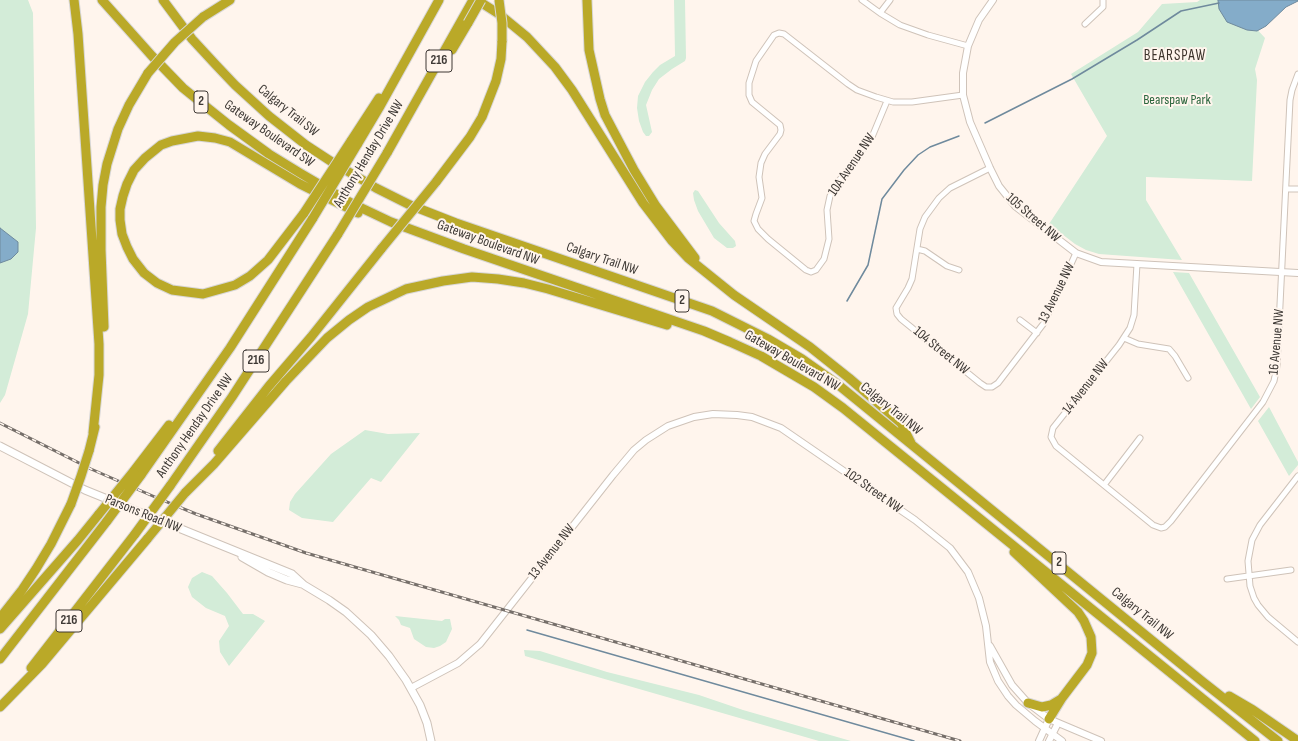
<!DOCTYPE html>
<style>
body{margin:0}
canvas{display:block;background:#fff5ed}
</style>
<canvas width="1298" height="741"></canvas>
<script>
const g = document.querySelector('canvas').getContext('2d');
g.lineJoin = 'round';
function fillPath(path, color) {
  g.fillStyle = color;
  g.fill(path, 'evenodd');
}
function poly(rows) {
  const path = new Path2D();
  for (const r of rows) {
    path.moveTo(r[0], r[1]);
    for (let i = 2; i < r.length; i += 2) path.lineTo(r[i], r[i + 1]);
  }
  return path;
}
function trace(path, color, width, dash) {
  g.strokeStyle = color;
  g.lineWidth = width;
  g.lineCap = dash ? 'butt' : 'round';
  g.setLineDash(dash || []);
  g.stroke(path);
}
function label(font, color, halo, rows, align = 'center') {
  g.font = font + ' "Sofia Sans Condensed",sans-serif';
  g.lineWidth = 4;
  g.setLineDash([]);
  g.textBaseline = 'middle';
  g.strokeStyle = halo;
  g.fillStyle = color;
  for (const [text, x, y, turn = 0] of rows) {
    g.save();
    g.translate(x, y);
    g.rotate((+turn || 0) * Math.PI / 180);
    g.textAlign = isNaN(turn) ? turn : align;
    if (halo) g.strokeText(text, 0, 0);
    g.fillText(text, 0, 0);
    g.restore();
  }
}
fillPath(poly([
 [0,0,28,0,33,13,36,228,28,314,5,395,0,403],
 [674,0,685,0,686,58,685,61,672,69,659,79,652,90,646,105,652,132,649,136,646,136,643,132,639,121,637,108,638,96,645,82,653,72,660,65,675,56],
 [1200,0,1230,0,1265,38,1255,69,1257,80,1252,181,1146,177,1146,200,1182,260,1099,254,1086,250,1075,244,1049,224,1107,136,1071,74,1138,32,1162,4,1197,2],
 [695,190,698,191,719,223,735,241,736,246,733,248,727,248,714,238,698,211,694,200,693,193],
 [1173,272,1189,273,1260,397,1251,409],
 [1269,407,1298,462,1298,465,1289,476,1258,421],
 [365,430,388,434,420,433,381,482,371,478,333,522,302,518,289,510,290,502,295,494,331,454],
 [202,572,212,576,227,593,243,614,253,614,265,621,229,666,220,652,219,641,229,626,225,616,206,608,192,597,188,587,192,578],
 [395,616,442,621,445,619,450,619,452,629,446,642,440,646,434,648,426,647,414,639,410,628,401,625,399,620],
 [524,650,540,651,607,672,699,695,743,710,851,741,819,741,525,656]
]), '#d3ecd8');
const water = poly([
 [1218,0,1298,0,1298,1,1286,7,1266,26,1257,31,1247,30,1227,22,1219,9,1218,0],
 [0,228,18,242,18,252,11,259,0,263,0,228]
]);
fillPath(water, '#84acc9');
trace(water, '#6f8a9d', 1);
trace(poly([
 [985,123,1072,79,1137,40,1181,11,1219,3],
 [847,301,868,265,882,199,904,170,918,155,930,147,959,136],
 [527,630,914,741]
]), '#6f8a9d', 1.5);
const minor = poly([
 [862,0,880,13,900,25,928,35,968,46],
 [880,13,890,0],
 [1085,24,1103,7,1103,0],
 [887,101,872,137,835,186,830,196,827,210,829,239,824,259,816,270,811,272,806,270,768,239,758,229,754,221,756,214,762,198,759,177,761,163,765,154,780,134,781,130,780,125,752,102,749,95,749,83,756,61,774,35,779,33,784,34,848,84,857,90,876,97,893,102,912,102,963,95],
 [990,168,950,188,939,198,925,217,920,229,912,279,908,288,896,308,897,314,901,319,980,383,986,387,992,387,998,383,1044,323,1076,253],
 [1286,189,1298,189],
 [917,249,925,251,947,266,959,270],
 [1137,264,1134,315,1130,328,1119,345,1053,428,1051,437,1056,446,1153,525,1161,528,1165,527,1171,521,1263,402,1274,381,1277,366,1290,100,1292,90,1298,74],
 [1020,320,1037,333],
 [1124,338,1138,344,1169,349,1175,356,1188,378],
 [1298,476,1260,525,1252,540,1248,561,1250,586,1254,598,1258,605,1268,617,1298,642],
 [1104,485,1140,438],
 [1227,579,1291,570]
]);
const tertiary = poly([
 [993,0,979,20,968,46,963,73,963,95,970,122,990,168,999,186,1015,206,1076,253,1101,262,1298,273],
 [990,646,1012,685,1028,703,1049,719,1101,741],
 [411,688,458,663,480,644,613,475,634,450,646,440,668,426,694,417,713,414,737,415,752,417,781,428,915,520,950,548,968,572,979,598,986,626,990,662,998,681,1008,696,1016,705,1035,721,1062,741],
 [1039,741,1049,719],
 [1049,741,1058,723]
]);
const secondary = poly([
 [0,446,85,490,292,574,304,585,329,600,346,612,371,635,389,656,406,680,420,705,427,723,431,741],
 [242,557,268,572,287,580,302,584]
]);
const motorway = poly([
 [74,0,78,34,99,344,99,375,93,433],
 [102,0,152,56,183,88,209,109,229,125,269,154,300,173,351,203,391,222,464,249,704,331,730,342,761,356,814,387,843,408,1255,741],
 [163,0,192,39,216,65,235,85,269,116,306,145,332,162,376,188,410,205,456,223,712,311,768,339,802,359,836,383,1203,682,1278,741],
 [477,0,499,14,527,37,555,67,572,90,643,203,672,241,688,258,734,295,810,347,849,378,901,423,911,443],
 [587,0,589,50,600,99,605,115,634,170,656,206,695,258],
 [203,17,230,0],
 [452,50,468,23],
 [351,141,379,98],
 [357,145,379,108,439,0],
 [387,153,473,0],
 [436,182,470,137,482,117,496,81,501,59,502,41],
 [304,213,268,260,250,276,235,285,203,294,172,290,157,283,144,273,133,259,127,247,122,234,120,220,120,209,123,196,127,184,134,170,145,158,161,145,172,141,198,136,215,138,230,142,300,184,358,213],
 [104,327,101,250,101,207,103,185,107,164,118,129,129,105,148,73],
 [89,451,95,427],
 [218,451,269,386,311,337,382,248],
 [133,472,169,425],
 [141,475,230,348,313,218],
 [170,486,232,397,338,234],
 [185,493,214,464,286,381,327,338,349,320,368,307,406,289,443,281,472,277,498,279,524,283,548,289,667,325],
 [1014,552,1078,612,1084,621,1091,637,1092,653,1087,665,1062,698,1049,719],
 [0,618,22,590,36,569,51,544,71,504],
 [0,629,78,540,99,514],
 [0,659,107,521],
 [31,668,135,534],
 [1229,696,1253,710,1298,741],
 [1028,703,1042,707,1051,705,1061,699],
 [0,707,42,664,148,538]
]);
trace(minor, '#cfc3b9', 7);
trace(tertiary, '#cfc3b9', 8);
trace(secondary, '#cfc3b9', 9);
trace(motorway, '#d8d7d7', 11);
trace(minor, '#fff', 5);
trace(tertiary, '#fff', 6);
trace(secondary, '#fff', 7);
trace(motorway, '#baa928', 9);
const rail = poly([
 [0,423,91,469,155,497,196,514,306,553,960,741]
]);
trace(rail, '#766f6a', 3);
trace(rail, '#fff5ed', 1.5, [4.5]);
const motorwayBridge = poly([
 [499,0,502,23,502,41],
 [468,23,481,0],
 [148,73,175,42,203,17],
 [304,213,351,141],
 [313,218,357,145],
 [338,234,387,153],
 [382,248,436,182],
 [71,504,81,476,89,451],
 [99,514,133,472],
 [107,521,141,475],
 [135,534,170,486],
 [148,538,185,493]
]);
trace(motorwayBridge, '#d8d7d7', 11, []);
trace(motorwayBridge, '#baa928', 9);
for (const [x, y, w] of [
 [439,61,26],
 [201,102,14],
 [682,301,14],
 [256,361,26],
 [1059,563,14],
 [69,621,26]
]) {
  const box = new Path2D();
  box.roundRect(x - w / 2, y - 11, w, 22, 3);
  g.fillStyle = '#fff5ed';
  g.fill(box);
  trace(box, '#3e3935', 1);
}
label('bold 13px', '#3e3935', null, [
 ["216",439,61],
 ["2",201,102],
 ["2",682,301],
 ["216",256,361],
 ["2",1059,563],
 ["216",69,621]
]);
label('14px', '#2b653c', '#fff5ed', [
 ["Bearspaw Park",1177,100]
]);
label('14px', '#3e3935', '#fff5ed', [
 ["Calgary Trail SW",288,111,39],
 ["Gateway Boulevard SW",269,134,35],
 ["Anthony Henday Drive NW",369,154,-59],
 ["10A Avenue NW",852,165,-56],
 ["105 Street NW",1033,218,41],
 ["Gateway Boulevard NW",488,243,20],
 ["Calgary Trail NW",602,259,19],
 ["13 Avenue NW",1057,293,-64],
 ["16 Avenue NW",1277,342,-85],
 ["104 Street NW",941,351,39],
 ["Gateway Boulevard NW",792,361,30],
 ["14 Avenue NW",1086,387,-52],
 ["Calgary Trail NW",891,409,39],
 ["Anthony Henday Drive NW",195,426,-55],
 ["102 Street NW",873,491,35],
 ["Parsons Road NW",143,514,22],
 ["13 Avenue NW",552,552,-52],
 ["Calgary Trail NW",1142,614,39]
]);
g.letterSpacing = '1px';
label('15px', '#3c332b', '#fff5ed', [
 ["BEARSPAW",1175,56]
]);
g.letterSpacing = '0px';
</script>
